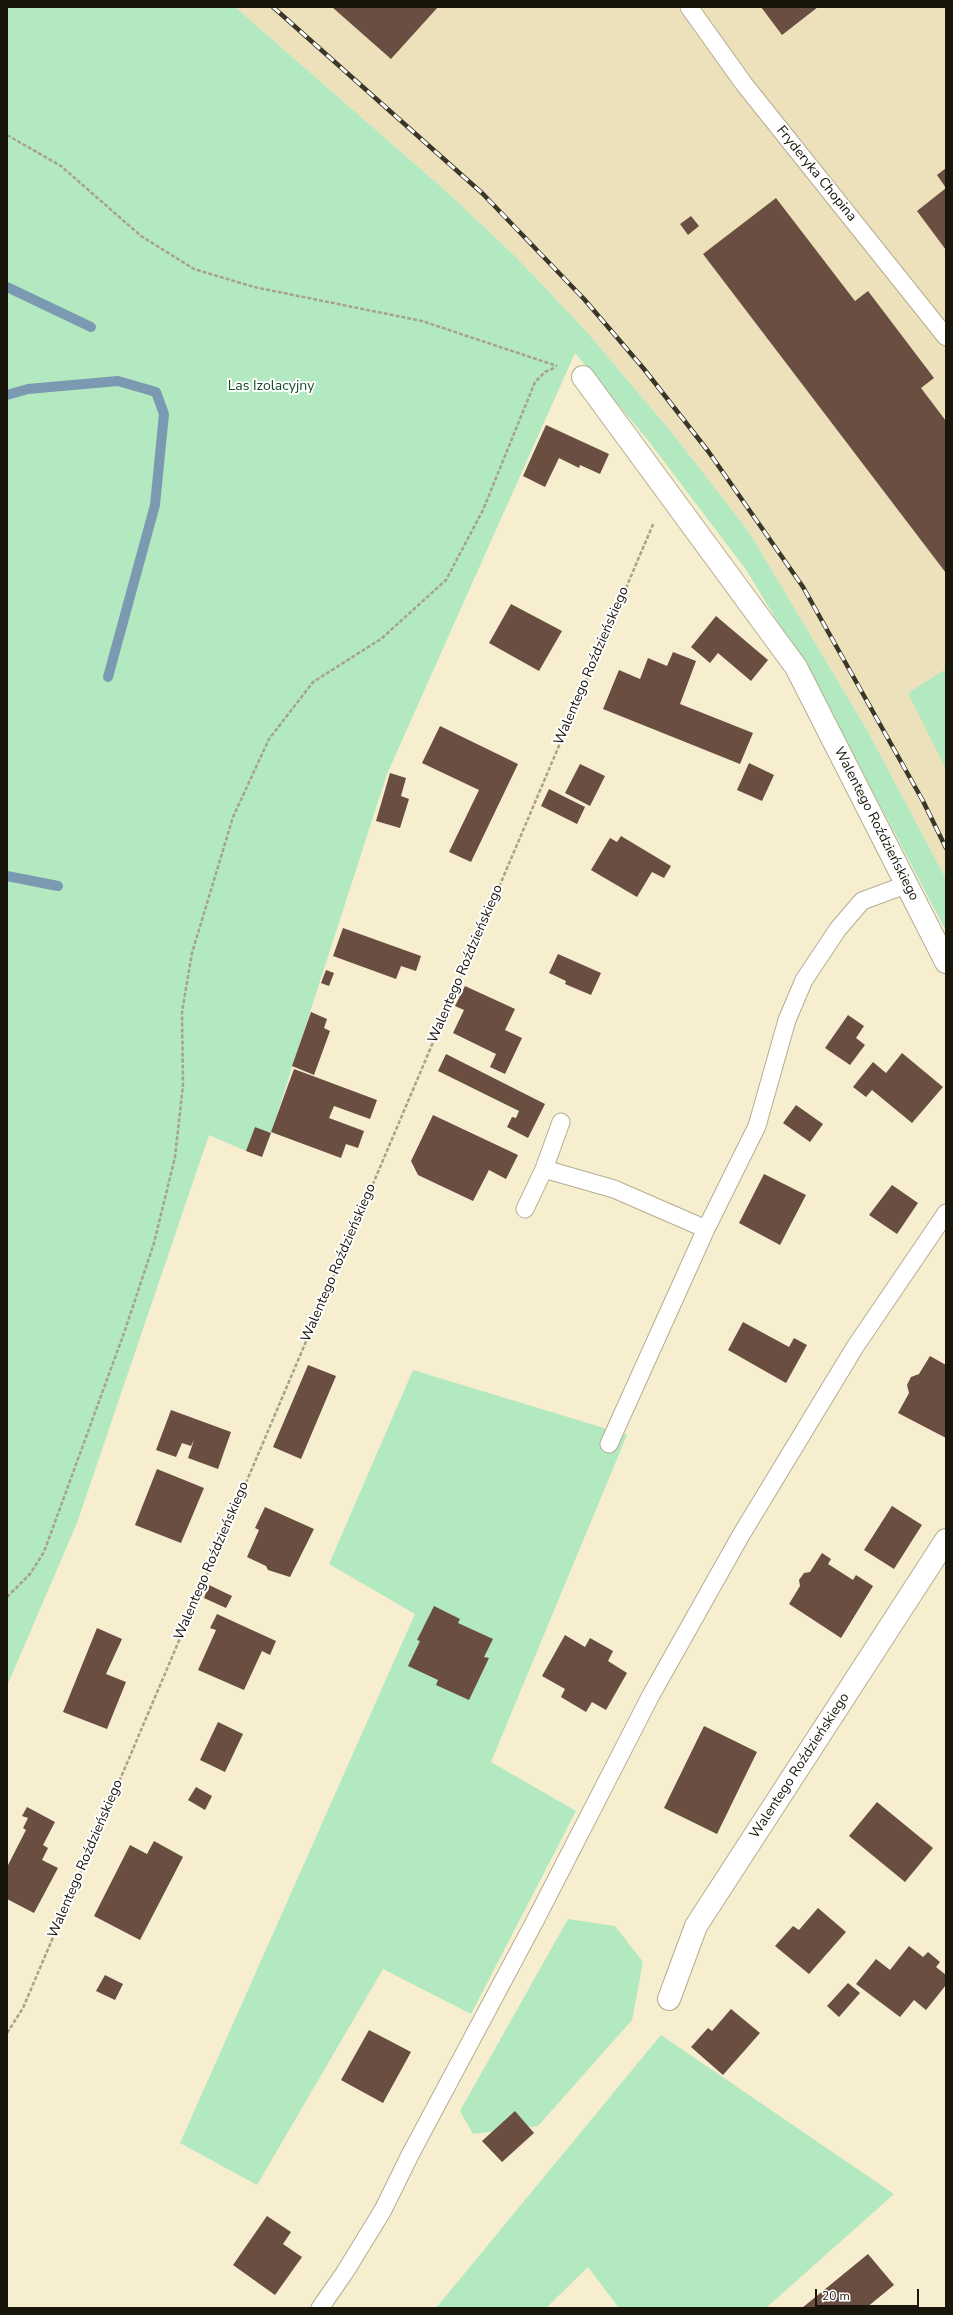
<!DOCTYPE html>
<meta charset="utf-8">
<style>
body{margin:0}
#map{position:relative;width:953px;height:2315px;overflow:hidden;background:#f6eecf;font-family:"Nunito Sans",sans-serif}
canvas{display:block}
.frame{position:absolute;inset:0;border:8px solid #18150a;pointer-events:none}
.scale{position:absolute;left:815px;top:2289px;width:104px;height:18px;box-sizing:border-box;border:2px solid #18150a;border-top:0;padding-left:5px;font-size:12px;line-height:14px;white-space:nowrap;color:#18150a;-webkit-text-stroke:3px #fff;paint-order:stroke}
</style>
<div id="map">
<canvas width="953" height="2315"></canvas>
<div class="frame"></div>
<div class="scale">20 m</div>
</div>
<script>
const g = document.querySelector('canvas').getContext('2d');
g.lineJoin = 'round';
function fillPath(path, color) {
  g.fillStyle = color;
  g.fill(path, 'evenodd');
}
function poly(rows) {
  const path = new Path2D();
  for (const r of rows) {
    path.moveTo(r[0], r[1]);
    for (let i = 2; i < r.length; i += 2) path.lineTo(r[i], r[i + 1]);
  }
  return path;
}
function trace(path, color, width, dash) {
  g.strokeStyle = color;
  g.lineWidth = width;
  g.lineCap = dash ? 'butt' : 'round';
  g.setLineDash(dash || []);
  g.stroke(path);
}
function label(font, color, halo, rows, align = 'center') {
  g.font = font + ' "Nunito Sans",sans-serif';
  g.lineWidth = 4;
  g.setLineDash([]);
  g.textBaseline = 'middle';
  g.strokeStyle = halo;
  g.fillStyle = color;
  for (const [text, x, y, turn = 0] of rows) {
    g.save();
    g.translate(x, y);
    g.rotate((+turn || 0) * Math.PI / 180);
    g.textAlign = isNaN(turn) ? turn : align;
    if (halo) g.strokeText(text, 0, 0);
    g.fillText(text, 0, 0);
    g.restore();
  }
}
fillPath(poly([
 [235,7,946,7,946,879,867,730,749,532,673,434,586,331,517,258,447,192]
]), '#ece1bb');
fillPath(poly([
 [7,7,235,7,447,192,517,258,586,331,673,434,749,532,867,730,946,879,946,931,827,704,747,571,647,439,575,353,387,774,271,1133,255,1127,246,1151,209,1135,77,1523,7,1686],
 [946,669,946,769,908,693],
 [413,1370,627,1435,491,1762,576,1811,471,2014,383,1969,257,2185,180,2143,415,1614,329,1564],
 [568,1919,615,1926,643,1962,632,2020,538,2126,473,2134,460,2111],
 [661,2035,894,2194,766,2308,619,2308,588,2267,546,2308,436,2308]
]), '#b3e9c0');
trace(poly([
 [7,287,91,327],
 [7,395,28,389,118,381,156,392,164,414,155,505,108,677],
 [7,876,58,886]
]), '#7b99b1', 10);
fillPath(poly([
 [332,7,438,7,391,59],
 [761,7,818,7,782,35],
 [946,168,946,250,917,211,946,188,937,175],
 [776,198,855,301,868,291,934,378,921,388,946,421,946,573,703,254],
 [691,216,699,226,688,235,680,224],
 [546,425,609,454,600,474,580,465,579,468,559,458,545,487,523,476],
 [511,604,562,631,539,671,489,643],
 [716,616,768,660,751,681,718,653,710,663,691,647],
 [673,652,696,661,680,704,753,733,740,764,603,709,619,670,640,679,648,658,667,666],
 [440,726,518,764,471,862,449,852,479,790,422,763],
 [749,763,774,775,762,801,737,790],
 [580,764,605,776,590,806,565,793],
 [390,773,406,778,401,796,409,799,400,828,376,821],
 [549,789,585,807,577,824,541,806],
 [621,836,671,866,664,878,652,872,637,897,591,870,610,838,617,842],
 [343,928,421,956,416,971,401,966,396,979,333,956],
 [558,954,601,973,591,995,565,984,566,981,549,973],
 [326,970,334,973,329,986,321,983],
 [465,986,515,1009,505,1030,522,1038,505,1074,490,1067,496,1054,453,1033,464,1010,455,1006],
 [311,1012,327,1019,324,1028,330,1031,314,1075,292,1066],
 [848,1015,864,1026,856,1038,865,1045,850,1065,825,1048],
 [902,1053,943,1087,912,1123,872,1090,866,1097,853,1087,873,1062,886,1073],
 [446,1054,545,1104,528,1138,507,1127,512,1117,516,1118,519,1111,438,1071],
 [294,1069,377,1100,370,1119,334,1106,329,1118,364,1131,358,1148,346,1144,341,1158,271,1132],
 [796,1105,823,1124,810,1142,783,1123],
 [433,1115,518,1155,506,1179,489,1170,473,1201,418,1175,411,1161],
 [255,1127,271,1133,262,1157,246,1151],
 [764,1174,806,1195,780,1245,739,1223],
 [892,1185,918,1203,897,1234,869,1215],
 [743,1322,789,1347,794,1338,807,1345,786,1383,728,1350],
 [930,1356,946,1365,946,1438,898,1413,909,1393,907,1385,911,1377,919,1374],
 [308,1365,336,1376,301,1459,273,1447],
 [171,1410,231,1432,218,1469,188,1458,194,1440,191,1446,182,1443,176,1457,156,1450],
 [157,1469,204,1488,181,1543,135,1525],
 [892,1506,922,1525,894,1569,864,1550],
 [265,1507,314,1529,290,1577,268,1570,266,1566,247,1557,259,1530,255,1528],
 [822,1553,831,1559,828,1564,853,1580,856,1575,873,1586,841,1638,789,1604,800,1586,799,1580,804,1573,810,1572],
 [209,1585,232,1596,226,1608,204,1598],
 [434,1606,460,1619,458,1623,493,1639,484,1657,489,1658,469,1700,436,1685,438,1680,408,1666,420,1641,417,1640],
 [217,1614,276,1641,270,1655,262,1651,244,1690,198,1670,216,1630,210,1628],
 [97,1628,122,1639,106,1674,126,1682,107,1729,63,1712],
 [565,1635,585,1647,590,1638,613,1651,608,1661,627,1673,606,1710,592,1702,586,1712,561,1697,565,1689,542,1676],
 [218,1722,243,1734,225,1772,200,1760],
 [704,1726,757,1752,717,1834,664,1808],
 [196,1787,212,1796,205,1810,188,1800],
 [877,1802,933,1848,905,1882,849,1836],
 [27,1807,55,1822,43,1845,48,1848,42,1860,58,1868,34,1913,7,1899,7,1867,26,1830,23,1828,28,1818,22,1816],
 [154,1841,183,1857,140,1940,94,1916,130,1845,147,1854],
 [818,1908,846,1932,809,1974,775,1946,793,1926,799,1930],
 [909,1946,923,1957,928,1952,940,1962,936,1967,946,1975,946,1985,926,2010,914,2000,900,2017,856,1984,876,1959,890,1970],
 [105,1975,123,1984,115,2000,96,1991],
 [848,1983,860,1993,839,2017,827,2006],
 [731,2009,760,2033,723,2075,691,2047,708,2028,712,2031],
 [369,2030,411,2052,383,2103,341,2080],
 [515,2111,534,2133,502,2162,482,2141],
 [267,2216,291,2232,283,2244,302,2257,275,2295,233,2265],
 [868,2254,894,2285,866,2308,802,2308]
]), '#694e41');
const lane = poly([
 [689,7,744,84,946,337],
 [544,1169,614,1189,706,1229],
 [525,1209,544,1169,561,1122],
 [609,1444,706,1229,757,1126,787,1020,804,980,838,929,862,901,908,884],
 [320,2308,345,2272,383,2210,410,2155,536,1919,651,1695,741,1535,855,1347,946,1213]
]);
const street = poly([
 [583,377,796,667,946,962],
 [669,1999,696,1926,946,1540]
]);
trace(lane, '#b5ad8f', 19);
trace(street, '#b5ad8f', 24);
trace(poly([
 [7,135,61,166,141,236,194,269,254,287,422,321,557,366],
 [7,1597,30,1574,44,1552,124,1333,154,1243,175,1157,183,1085,182,1012,192,953,233,817,269,739,313,682,381,639,446,580,483,510,535,382,545,372,554,368],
 [7,2033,23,2008,654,522]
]), '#a8a28a', 2.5, [4, 2]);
trace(lane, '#fff', 17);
trace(street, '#fff', 22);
const rail = poly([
 [273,7,482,193,584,299,644,369,708,451,803,587,923,801,946,848]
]);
trace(rail, '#3a3628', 4.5);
trace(rail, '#fff', 3, [9]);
label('14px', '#18150a', '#fff', [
 ["Fryderyka Chopina",816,174,51],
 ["Walentego Roździeńskiego",592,666,-67],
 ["Walentego Roździeńskiego",876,824,63],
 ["Walentego Roździeńskiego",466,964,-67],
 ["Walentego Roździeńskiego",339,1263,-67],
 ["Walentego Roździeńskiego",212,1561,-67],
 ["Walentego Roździeńskiego",800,1766,-57],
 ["Walentego Roździeńskiego",86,1859,-67]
]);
label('14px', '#0b4b25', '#fff', [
 ["Las Izolacyjny",271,387]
]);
</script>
